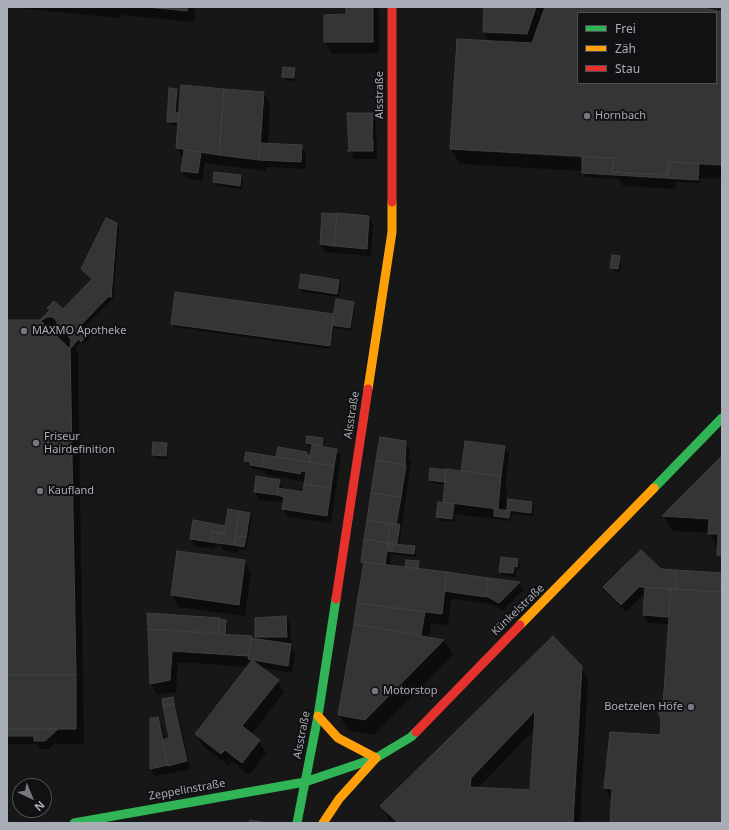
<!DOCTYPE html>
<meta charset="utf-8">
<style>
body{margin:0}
#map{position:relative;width:729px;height:830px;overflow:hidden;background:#171717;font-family:"Noto Sans",sans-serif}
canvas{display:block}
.frame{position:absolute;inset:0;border:8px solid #a8adb8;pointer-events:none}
.legend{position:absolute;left:577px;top:12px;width:140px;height:72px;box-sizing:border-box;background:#111113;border:1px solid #4d4f55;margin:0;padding:5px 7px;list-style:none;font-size:12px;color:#a8adb8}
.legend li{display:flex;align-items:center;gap:8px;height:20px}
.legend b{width:20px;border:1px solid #4d4f55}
.north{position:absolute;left:12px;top:778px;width:40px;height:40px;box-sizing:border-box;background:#111113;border:1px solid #4d4f55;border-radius:50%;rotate:136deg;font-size:11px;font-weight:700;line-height:16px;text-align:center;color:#a8adb8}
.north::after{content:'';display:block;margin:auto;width:14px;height:18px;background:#757880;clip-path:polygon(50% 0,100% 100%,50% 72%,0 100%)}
</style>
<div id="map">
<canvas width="729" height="830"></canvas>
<div class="frame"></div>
<ul class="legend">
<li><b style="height:5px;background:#30b455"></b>Frei</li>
<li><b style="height:5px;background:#ff9f0a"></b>Zäh</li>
<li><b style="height:5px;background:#e5322d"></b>Stau</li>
</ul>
<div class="north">N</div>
</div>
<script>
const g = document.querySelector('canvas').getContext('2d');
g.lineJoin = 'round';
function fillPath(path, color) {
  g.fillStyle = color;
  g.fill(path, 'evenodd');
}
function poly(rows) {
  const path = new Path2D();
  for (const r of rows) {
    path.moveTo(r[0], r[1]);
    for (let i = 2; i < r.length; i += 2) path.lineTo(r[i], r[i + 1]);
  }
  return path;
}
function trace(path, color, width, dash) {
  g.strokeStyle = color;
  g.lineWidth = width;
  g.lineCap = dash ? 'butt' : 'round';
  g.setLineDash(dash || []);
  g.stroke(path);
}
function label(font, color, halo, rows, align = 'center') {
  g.font = font + ' "Noto Sans",sans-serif';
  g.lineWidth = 4;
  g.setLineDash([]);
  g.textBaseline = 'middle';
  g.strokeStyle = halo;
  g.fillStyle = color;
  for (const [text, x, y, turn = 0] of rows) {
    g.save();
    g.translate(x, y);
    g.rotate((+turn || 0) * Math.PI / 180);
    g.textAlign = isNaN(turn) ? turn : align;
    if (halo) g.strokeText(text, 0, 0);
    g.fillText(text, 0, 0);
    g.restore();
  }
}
fillPath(poly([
 [7,7,195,7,194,22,120,15,119,18],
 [347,7,377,7,379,12,379,53,332,54,325,42,347,15],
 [485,7,689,7,715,13,578,13,578,83,716,83,716,13,722,15,722,179,700,178,700,183,676,182,675,189,623,186,619,179,585,177,583,171,460,164,451,149,490,42,484,32],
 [456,148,583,156,583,158,455,150],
 [294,69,296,73,295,81,285,80,283,77],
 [176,90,178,93,177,114,264,93,270,104,268,144,301,146,306,154,305,169,266,167,266,171,205,163,202,181,186,179,182,171,183,159,177,148,179,125,170,125,168,121],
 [371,114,376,122,377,159,354,159,350,151],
 [215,173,241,176,243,180,242,189,216,186,214,182],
 [323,214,369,217,373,225,371,256,325,252,321,244],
 [117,224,119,227,113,300,112,299,82,329,90,338,84,344,81,342,75,348,79,356,78,363,84,744,55,744,49,749,40,749,37,744,7,744,7,321,42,321,50,311,49,308,63,310,92,280,82,269],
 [619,257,621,261,620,272,613,271,611,268],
 [338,280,341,284,339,297,302,292,300,288],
 [353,303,355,306,351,331,334,328,331,349,174,327,172,324,335,315],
 [308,437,322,439,324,443,323,447,336,449,341,457,331,523,288,517,283,509,284,503,259,500,255,492,279,480,283,490,304,493,306,482,267,475,265,471,253,469,245,461,277,458,307,452,311,458,312,447,309,447,307,443],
 [381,438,405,442,410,450,408,458,411,461,399,546,414,547,416,551,416,557,391,554,390,566,407,568,419,562,420,570,519,583,523,590,503,610,491,604,451,599,448,625,431,623,429,638,444,640,453,655,374,735,348,730,339,715,365,566,362,561],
 [166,444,168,447,167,459,155,458,153,454],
 [505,447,509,455,505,485,507,489,505,511,508,511,509,500,532,503,534,506,533,516,512,514,511,521,455,514,454,522,440,521,437,517,445,504,445,485,432,483,430,480,462,472],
 [722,457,722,561,718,549,709,533,672,531,664,516],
 [229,510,250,513,252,517,246,550,239,549,238,553,223,550,221,546,215,545,215,549,195,546,191,539,194,522,226,527],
 [178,552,244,561,251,573,245,616,179,607,172,595],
 [517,560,520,563,519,570,516,570,515,577,502,575,500,571],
 [660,570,722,575,722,823,611,823,612,801,605,788,661,736,669,624,648,623,644,615,645,593,626,612,609,595,605,587],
 [148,614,225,620,227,624,226,635,258,640,256,619,286,617,290,624,291,645,295,653,292,673,261,668,277,680,284,692,251,735,259,741,266,753,249,775,232,761,228,765,203,746,196,735,248,667,178,662,176,692,157,695,151,683],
 [581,667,588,679,580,823,393,823,388,818,382,807],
 [535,729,530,791,478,788],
 [172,698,175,703,173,699,171,700,178,713,190,769,155,776,151,769,151,719,157,718,161,726,165,740,170,739,163,699]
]), '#0007');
const building = poly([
 [147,7,188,7,187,11,147,7],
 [346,7,373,7,373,42,324,42,324,15,346,14,346,7],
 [484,7,536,7,527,34,483,32,484,7],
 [545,7,698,7,722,12,722,165,668,162,668,175,612,172,614,158,450,149,457,39,532,43,545,7],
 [578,13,716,13,716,83,578,83,578,13],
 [283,67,295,68,294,78,282,77,283,67],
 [181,85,224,89,219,155,176,148,181,85],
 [169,88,177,89,175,113,179,113,178,122,167,122,169,88],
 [224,89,264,92,259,160,219,155,224,89],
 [347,113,373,113,372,140,373,140,373,151,347,151,349,150,347,113],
 [260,143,302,145,301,162,259,160,260,143],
 [184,150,201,152,198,173,181,171,184,150],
 [582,157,614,158,612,172,668,175,668,162,699,163,698,180,582,173,582,157],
 [214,172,241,175,240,186,213,182,214,172],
 [322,213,337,214,334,246,320,244,322,213],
 [337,213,369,216,367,249,334,246,337,213],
 [106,218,117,223,111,298,109,296,80,326,89,334,81,342,79,339,70,349,40,320,50,310,47,308,54,301,63,309,92,279,81,269,106,218],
 [612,255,620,256,618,269,610,268,612,255],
 [301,274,339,280,337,294,299,288,301,274],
 [175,292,334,314,330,346,171,324,175,292],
 [336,299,354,302,350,328,332,325,336,299],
 [47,317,53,317,57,322,57,328,54,332,57,335,67,334,71,340,70,347,76,675,7,675,7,320,42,320,47,317],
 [307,436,323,438,322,446,306,443,307,436],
 [380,437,406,441,405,465,376,460,380,437],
 [465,441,505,446,501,476,461,471,465,441],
 [153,442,167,443,166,456,152,455,153,442],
 [312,445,337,449,334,466,309,462,312,445],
 [278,447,307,452,307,455,310,455,309,462,276,457,278,447],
 [246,452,264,455,262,467,250,465,250,462,244,461,246,452],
 [264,455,334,466,331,488,304,484,306,472,301,471,300,474,262,467,264,455],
 [722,456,722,556,717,555,718,534,708,534,709,519,662,516,722,456],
 [376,460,406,465,401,497,371,493,376,460],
 [430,468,446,470,445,482,429,480,430,468],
 [446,469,501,476,498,509,443,502,446,469],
 [256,476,280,480,277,495,254,492,256,476],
 [304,484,331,488,327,516,282,509,284,497,277,495,278,488,303,492,304,484],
 [371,493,401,497,396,525,367,520,371,493],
 [508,499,532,502,531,513,507,510,508,499],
 [438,502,454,504,452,519,436,517,438,502],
 [228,509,239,511,234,545,217,543,219,532,224,533,228,509],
 [494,509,510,511,509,518,494,516,494,509],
 [239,511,250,513,246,537,236,536,239,511],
 [193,520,225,526,224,533,212,532,211,542,190,539,193,520],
 [367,520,390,524,387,543,364,539,367,520],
 [390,524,400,524,397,544,387,543,390,524],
 [212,532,219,533,217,543,211,542,212,532],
 [236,536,246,537,244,547,234,545,236,536],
 [364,539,388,543,385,565,361,562,364,539],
 [388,543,393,544,392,548,388,547,388,543],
 [393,544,415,546,414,554,387,551,388,547,392,548,393,544],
 [641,550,661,569,676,570,675,589,641,587,622,568,641,550],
 [177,551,245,560,239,605,171,595,177,551],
 [501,557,518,559,517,567,514,566,513,573,499,572,501,557],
 [406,560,419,561,418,569,405,567,406,560],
 [364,562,447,572,442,614,357,603,364,562],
 [622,568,640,586,621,605,603,587,622,568],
 [676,570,722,573,721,592,675,589,676,570],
 [447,572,488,578,486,597,444,591,447,572],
 [488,578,520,582,499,603,486,596,488,578],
 [645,587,671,589,668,617,643,615,645,587],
 [671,589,722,592,722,823,610,823,612,789,604,788,610,732,660,735,661,719,659,715,659,709,663,705,671,589],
 [357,603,425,612,421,635,354,624,357,603],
 [147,613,220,618,218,633,148,629,147,613],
 [286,616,287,637,255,637,255,618,286,616],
 [219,619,226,620,225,634,218,633,219,619],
 [354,624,444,640,365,720,338,715,354,624],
 [148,629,218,634,252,636,248,656,172,651,170,680,150,684,148,629],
 [553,636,582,666,573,823,398,823,380,806,553,636],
 [535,711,530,790,470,787,471,778,535,711],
 [251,638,291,644,288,666,248,659,251,638],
 [252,660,279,680,242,726,260,740,242,763,225,750,221,754,195,734,252,660],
 [7,675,76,675,76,729,7,729,7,675],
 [173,697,174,704,163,706,162,699,173,697],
 [174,704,187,761,168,766,162,740,169,738,163,706,174,704],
 [158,717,168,765,150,769,150,718,158,717],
 [7,729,58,729,45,741,34,741,34,736,7,736,7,729],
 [250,820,268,823,249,823,250,820]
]);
fillPath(building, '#353536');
trace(building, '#3f4043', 1);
trace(poly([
 [654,488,722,418],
 [74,823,305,782,376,758,411,737,416,732],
 [297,823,318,716,336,599]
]), '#30b455', 9);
trace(poly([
 [368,389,392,232,392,202],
 [520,625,654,488],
 [318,716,338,738,376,758,339,799,323,823]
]), '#ff9f0a', 9);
trace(poly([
 [392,7,392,202],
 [336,599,368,389],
 [416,732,520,625]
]), '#e5322d', 9);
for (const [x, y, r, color] of [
 [587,116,4,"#757880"],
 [24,331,4,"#757880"],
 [36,443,4,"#757880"],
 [40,491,4,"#757880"],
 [375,691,4,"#757880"],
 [691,707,4,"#757880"]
]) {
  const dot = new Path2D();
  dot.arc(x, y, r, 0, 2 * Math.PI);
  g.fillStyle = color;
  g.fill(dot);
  trace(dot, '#111113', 1.5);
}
label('11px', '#a8adb8', '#111113', [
 ["Alsstraße",380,95,-90],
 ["Alsstraße",352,415,-81],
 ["Künkelstraße",518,610,-44],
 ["Alsstraße",302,735,-79],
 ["Zeppelinstraße",187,790,-10]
]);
label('11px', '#a8adb8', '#111113', [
 ["Hornbach",595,116],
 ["MAXMO Apotheke",32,331],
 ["Friseur",44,437],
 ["Hairdefinition",44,450],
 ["Kaufland",48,491],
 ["Motorstop",383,691],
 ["Boetzelen Höfe",683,707,"right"]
], 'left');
</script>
